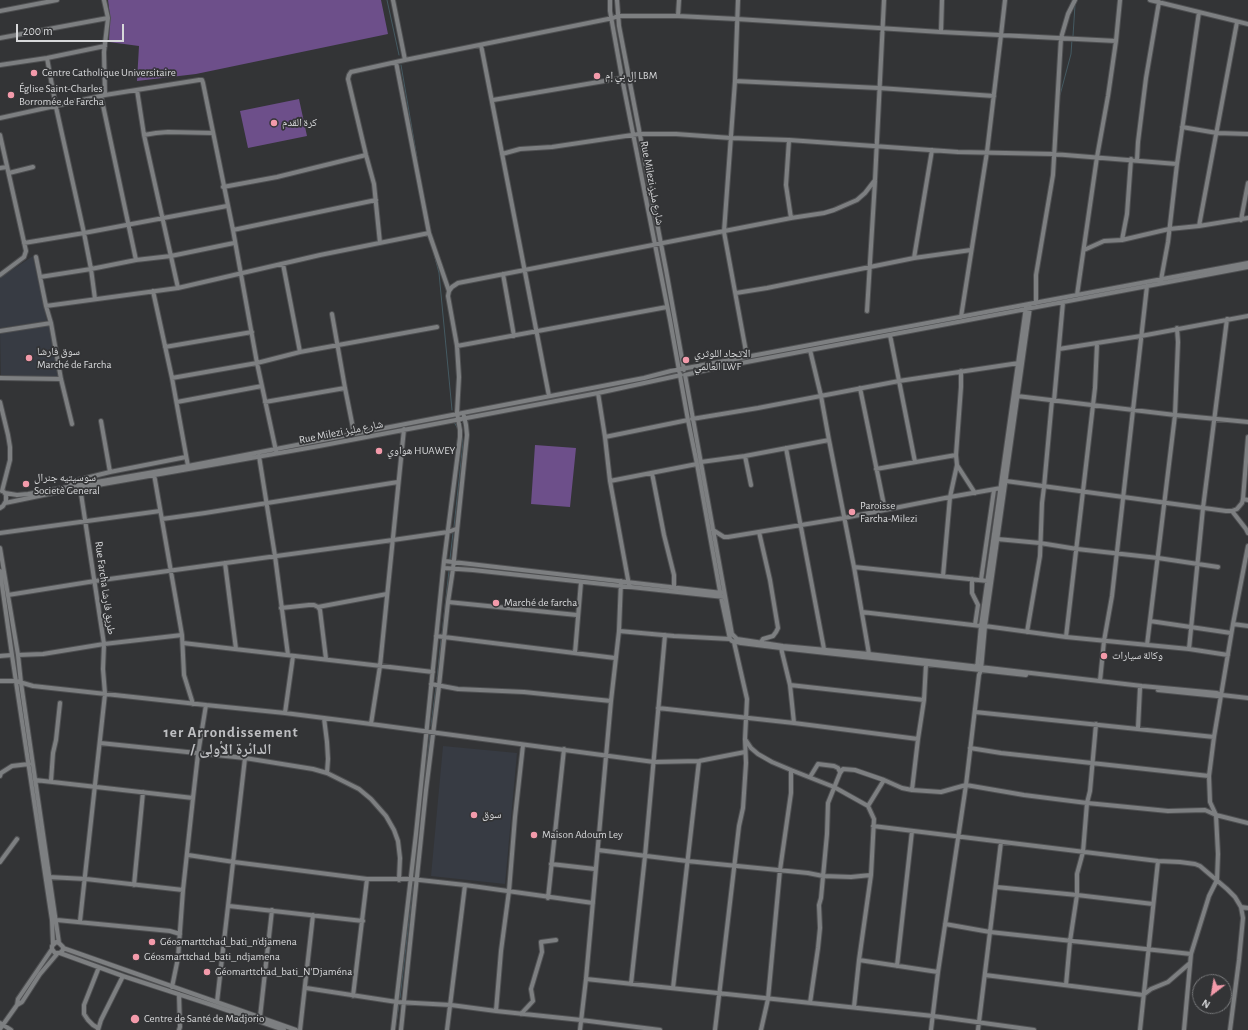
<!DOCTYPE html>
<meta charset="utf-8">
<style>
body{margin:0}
#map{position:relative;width:1248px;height:1030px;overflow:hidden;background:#333436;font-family:"Alegreya Sans",sans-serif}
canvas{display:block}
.north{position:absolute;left:1192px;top:974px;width:40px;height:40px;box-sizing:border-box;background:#333436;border:1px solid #757678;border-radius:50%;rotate:211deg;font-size:11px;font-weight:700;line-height:16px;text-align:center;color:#d7d8da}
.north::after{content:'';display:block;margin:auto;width:14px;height:18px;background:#f39aaa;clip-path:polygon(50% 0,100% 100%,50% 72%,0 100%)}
.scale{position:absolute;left:16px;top:24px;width:108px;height:18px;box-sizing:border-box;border:2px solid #d7d8da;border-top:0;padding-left:5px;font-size:12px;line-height:14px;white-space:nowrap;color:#d7d8da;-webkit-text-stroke:3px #333436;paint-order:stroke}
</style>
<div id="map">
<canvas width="1248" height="1030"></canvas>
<div class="north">N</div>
<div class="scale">200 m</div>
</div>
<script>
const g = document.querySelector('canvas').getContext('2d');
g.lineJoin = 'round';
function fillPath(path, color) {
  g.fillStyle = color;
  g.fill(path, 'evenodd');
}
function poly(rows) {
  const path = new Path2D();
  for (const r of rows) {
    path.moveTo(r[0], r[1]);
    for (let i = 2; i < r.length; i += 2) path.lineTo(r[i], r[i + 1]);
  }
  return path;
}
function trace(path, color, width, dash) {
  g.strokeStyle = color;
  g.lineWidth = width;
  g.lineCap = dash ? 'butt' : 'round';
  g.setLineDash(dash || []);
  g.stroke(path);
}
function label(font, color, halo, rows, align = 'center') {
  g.font = font + ' "Alegreya Sans","Noto Naskh Arabic",sans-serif';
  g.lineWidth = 3.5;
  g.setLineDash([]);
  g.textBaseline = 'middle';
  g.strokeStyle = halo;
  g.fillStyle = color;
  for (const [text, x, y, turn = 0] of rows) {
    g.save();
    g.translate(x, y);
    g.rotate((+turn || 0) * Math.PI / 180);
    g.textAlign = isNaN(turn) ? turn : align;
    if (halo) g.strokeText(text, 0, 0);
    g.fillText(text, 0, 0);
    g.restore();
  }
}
fillPath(poly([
 [33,256,47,321,0,328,0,278],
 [50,322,61,378,1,377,0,329],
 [443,746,517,753,505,884,431,876]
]), '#373b43');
fillPath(poly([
 [108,0,381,0,388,34,196,74,137,81,139,46,109,42,110,16],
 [299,99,307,136,248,148,240,111],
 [535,445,576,448,570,507,531,504]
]), '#6d4f8a');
trace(poly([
 [387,0,399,55],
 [1073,36,1075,5],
 [401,65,417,158],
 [1060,95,1071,54,1072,39],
 [434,254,439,273,452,410],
 [454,422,458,429],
 [454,527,463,443,462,436],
 [450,559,453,533],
 [442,634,449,571],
 [437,679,441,640],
 [431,726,436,687],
 [414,877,430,735],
 [400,998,413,886],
 [395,1030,399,1004]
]), '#455a62', 1);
const minor = poly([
 [104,0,108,18,104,52,105,95],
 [393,0,405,60],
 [610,0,610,11,622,78,670,320,688,420,697,464,721,597,730,639,732,641,741,643,781,648,1026,675],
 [617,0,619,26,666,270,684,370],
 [738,0,735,81,724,232,747,357],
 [1150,0,1248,24],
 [0,11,57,0],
 [678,16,679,0],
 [941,32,942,0],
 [0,38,108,18],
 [481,45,549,396],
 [47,58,56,107,84,233,91,269,95,299],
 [396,62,429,233,449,291],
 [0,65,47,58,105,46],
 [735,81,879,88,994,96],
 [137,90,144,135,178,288],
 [101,96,136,260],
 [493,100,622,78],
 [0,118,105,95,199,80,202,80,203,83,233,230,257,363,276,451],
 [1182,127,1217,133,1248,134],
 [0,135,26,251,24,257,0,275],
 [144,135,156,133,168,132,213,133],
 [789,140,786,185,791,218],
 [502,154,520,149,552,147,639,134,676,134,731,138,789,140,958,152,1053,154,1177,164],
 [1131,159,1127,214,1122,240,1169,229,1199,226,1248,218],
 [1137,160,1138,142,1146,78,1159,2],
 [0,168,7,167],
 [9,173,33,167],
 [223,187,277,177,366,155],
 [1241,220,1248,183],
 [1199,226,1237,22],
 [233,230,376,200],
 [24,243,84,233,227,206],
 [380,243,374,184,366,155,348,79,349,75,351,72,405,60,613,18,618,16,678,16,737,19,941,32,1116,41],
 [1084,250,1104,241,1122,240],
 [36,257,46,306,51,323,61,379,72,424],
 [914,258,932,150],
 [283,264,300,352],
 [1248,267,715,368,685,375,732,634,737,639,783,646,869,654,1142,686,1217,693,1222,695,1248,698],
 [503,274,514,336],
 [40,277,91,269,136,260,171,256,234,243],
 [1161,280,1168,242,1177,164,1199,12],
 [153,291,172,378,188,466],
 [736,293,767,288,914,258,971,250],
 [1077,295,1097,157,1108,96,1116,41,1120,0],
 [1036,303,1036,275,1053,175,1061,38,1068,14,1075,0],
 [46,306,178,288,320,255,429,233],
 [867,311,875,181],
 [332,314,345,388,354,433],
 [961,317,987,152,1001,35,1005,0],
 [0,331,51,323],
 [890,335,915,462],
 [457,346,667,307],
 [165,347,252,332],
 [1059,349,1141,336,1248,316],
 [810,350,821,396,829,440],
 [0,378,61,379],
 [172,378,257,363,300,352,437,327],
 [860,388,885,510],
 [598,393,605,437,610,481,629,585],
 [1017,396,1175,415,1248,422],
 [1054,401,1063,302],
 [0,402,8,435,10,447,10,460,2,491],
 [177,402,262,386],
 [265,402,345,388],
 [692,419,758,408,899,381,1019,363],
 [101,421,110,472],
 [605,437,688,420],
 [1248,437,1243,499,1248,500],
 [786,448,824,649],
 [259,456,275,556,288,655],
 [745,456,751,485],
 [701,462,745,456,829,440,854,567,869,654],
 [957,465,975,493],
 [876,469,956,455],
 [652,473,664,535,674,575,674,588],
 [154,474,182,635,184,675,193,704],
 [610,481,697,464],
 [1006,481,1226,511,1232,511,1237,509,1242,503,1243,499],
 [69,486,78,480,110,472,186,457],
 [80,487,104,644,103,669,105,694,80,921],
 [5,493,17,495,28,494,188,466,644,378,671,371,1248,263],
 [5,503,58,492,319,446,598,393,681,375],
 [0,508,3,506,6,501,6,495,4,492],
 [1232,511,1246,529,1248,533],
 [162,519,205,513,398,482],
 [713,530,724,537,728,537,844,518,950,497,1001,488],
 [759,532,770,580,778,628,776,632,773,636,763,639,761,642],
 [0,533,160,511],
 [997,539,1040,543,1077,549,1158,558,1218,567],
 [0,548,18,655,21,683,59,943,63,947,63,950,60,953,55,953,52,949,52,946,56,942,59,943],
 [444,561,722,593],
 [225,563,236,649],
 [854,567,988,581],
 [444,568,473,570,724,597],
 [0,571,12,655,52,920,53,944],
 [943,576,950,497,957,465,956,455,961,387,961,371],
 [972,579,972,593,978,605,975,625],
 [981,580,994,490],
 [8,595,95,581,393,540,448,532,456,529],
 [448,602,577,615],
 [318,607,320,610,326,659],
 [281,608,309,605,314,605,318,607,387,594],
 [862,612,981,626],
 [1150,621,1231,633],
 [1233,624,1248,626],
 [985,626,1066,637,1189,649,1228,655],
 [619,631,674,636,730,639],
 [1027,632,1040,556,1042,503,1044,487,1052,400],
 [436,636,615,658],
 [1066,637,1095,388,1097,344],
 [734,642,747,699,745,739,751,748,758,754,772,762,791,770,791,793,780,870,768,999,761,1030],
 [183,643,433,672],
 [1147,645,1175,415,1178,342,1177,328],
 [781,648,790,685,794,723],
 [1189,649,1203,508,1227,319],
 [575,653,581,582],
 [18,655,43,654,104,644,182,635],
 [0,656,12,655],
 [977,669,981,626,1026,307],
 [0,681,16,681,33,686,206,705,198,754,193,798,183,890,178,958,172,987],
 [1100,681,1104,641,1112,596,1147,286],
 [431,684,458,689,524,692,611,701],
 [790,685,924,700],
 [1158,690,1217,696,1222,695],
 [206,705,285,713,371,724,380,666,404,429],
 [658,708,794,723,918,739],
 [975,712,1214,737],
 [285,713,293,656],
 [324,718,327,742,328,759,327,773],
 [371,724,654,762,699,761,745,752],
 [1138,728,1140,688],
 [100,743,245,758,217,1002],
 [970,748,1001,753,1209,776],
 [245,758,313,769,327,773,359,789,371,799,386,816,394,830,398,841,400,858,399,880],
 [791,770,834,787,868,806],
 [0,776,1,773,12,766,29,764],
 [810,777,818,764,834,766,838,768,840,772],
 [35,780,193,798],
 [51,781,53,753,56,740,60,703],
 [912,790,918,739,924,700,926,664],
 [873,826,1158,861,1180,862,1195,864,1200,866,1227,889,1235,897,1241,907,1243,918,1239,960,1230,1030],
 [598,850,687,861,808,873,823,876,851,877,871,875],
 [188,855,234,862,367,879,411,879,465,885],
 [0,862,17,839],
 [551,864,595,869],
 [48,877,86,879,183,890],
 [134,885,143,792],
 [996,887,1077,895,1153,904],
 [548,898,564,749],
 [229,906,363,921],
 [1241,907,1248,908],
 [57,920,170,931,180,934],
 [945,924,990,932,1191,954],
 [63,948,296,1030],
 [60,953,123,976,215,1006,284,1030],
 [859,960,938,972],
 [897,966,912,831],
 [985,975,1143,995,1151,989,1168,982,1190,963],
 [586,979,933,1016,1034,1030],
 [631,984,645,856,665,635],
 [1066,985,1070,941,1077,895,1077,874,1083,852,1087,803,1090,791,1096,724],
 [306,988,397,1002,451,1005,496,1011,581,1020,660,1030],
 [673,988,699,761],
 [353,996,367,879],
 [810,1003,818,948,820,928,819,905,821,898,827,834,828,803,840,773,843,769,855,770,884,780,902,788,912,790,941,792,966,785,1024,795,1087,803,1168,811,1205,810,1216,815,1248,823],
 [17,1005,18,999,52,949],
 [854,1007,859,960,871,875,874,819,868,806,884,780],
 [496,1011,501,951,509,891,515,817,523,745],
 [521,1014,533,1001,531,989,542,952,541,942,556,940],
 [260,1017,272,910],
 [0,1023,11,1030],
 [98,1028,93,1025,88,1020,84,1014,84,1005,99,967],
 [0,1029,17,1005,22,1002,40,974,57,954],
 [98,1030,101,1020,123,976],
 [179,1030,180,1027,179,994],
 [300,1030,313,915],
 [393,1030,416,834,444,561,460,437,460,430,457,413,459,377,457,346,448,296,449,291,452,287,458,283,791,218,824,213,834,210,857,200,865,193,875,180,884,0],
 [401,1030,426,790,439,686,448,602,453,569,467,435,466,425,464,416],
 [447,1030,465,885,593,903],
 [580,1030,586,979,611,701,619,631,621,581],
 [715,1030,739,826,743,808,746,763,745,739],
 [931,1030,938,972,966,785,979,675,981,670,985,626,1030,307],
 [978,1030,1001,842],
 [1140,1030,1158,861],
 [1184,1030,1191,954,1209,896,1217,880,1218,854,1216,815,1210,802,1209,776,1214,737,1233,624,1248,546]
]);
trace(minor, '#4f5052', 6);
trace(minor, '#7d7f81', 4);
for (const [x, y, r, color] of [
 [34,73,4,"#f39aaa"],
 [597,76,4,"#f39aaa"],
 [11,95,4,"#f39aaa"],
 [274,123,4,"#f39aaa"],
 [29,358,4,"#f39aaa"],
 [686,360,4,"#f39aaa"],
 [379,451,4,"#f39aaa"],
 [26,484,4,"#f39aaa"],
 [852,512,4,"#f39aaa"],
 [496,603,4,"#f39aaa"],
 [1104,656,4,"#f39aaa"],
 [474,815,4,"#f39aaa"],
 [534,835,4,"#f39aaa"],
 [152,942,4,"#f39aaa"],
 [136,957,4,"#f39aaa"],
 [207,972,4,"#f39aaa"],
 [135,1019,5,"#f39aaa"]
]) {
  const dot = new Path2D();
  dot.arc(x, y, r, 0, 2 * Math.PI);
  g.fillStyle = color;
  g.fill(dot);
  trace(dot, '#333436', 1.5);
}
label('11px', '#d7d8da', '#333436', [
 ["Centre Catholique Universitaire",42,73],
 ["إل بي إم LBM",605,76],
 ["Église Saint-Charles",19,89],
 ["Borromée de Farcha",19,102],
 ["كرة القدم",282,123],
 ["سوق فارشا",37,352],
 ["Marché de Farcha",37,365],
 ["الاتحاد اللوثري",694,354],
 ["العالمي LWF",694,367],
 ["هواوي HUAWEY",387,451],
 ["سوسيتيه جنرال",34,478],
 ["Societè General",34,491],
 ["Paroisse",860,506],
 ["Farcha-Milezi",860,519],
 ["Marché de farcha",504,603],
 ["وكالة سيارات",1112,656],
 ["سوق",482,815],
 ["Maison Adoum Ley",542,835],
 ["Géosmarttchad_bati_n'djamena",160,942],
 ["Géosmarttchad_bati_ndjamena",144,957],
 ["Géomarttchad_bati_N'Djaména",215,972],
 ["Centre de Santé de Madjorio",144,1019]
], 'left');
label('11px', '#d7d8da', '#333436', [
 ["Rue Milezi شارع مليز",652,183,79],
 ["Rue Milezi شارع مليز",341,432,-11],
 ["Rue Farcha طريق فارشا",105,588,82]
]);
g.letterSpacing = '1px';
label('bold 15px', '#bdbec1', '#333436', [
 ["1er Arrondissement",231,732],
 ["/ الدائرة الأولى",231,749]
]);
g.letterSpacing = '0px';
</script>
